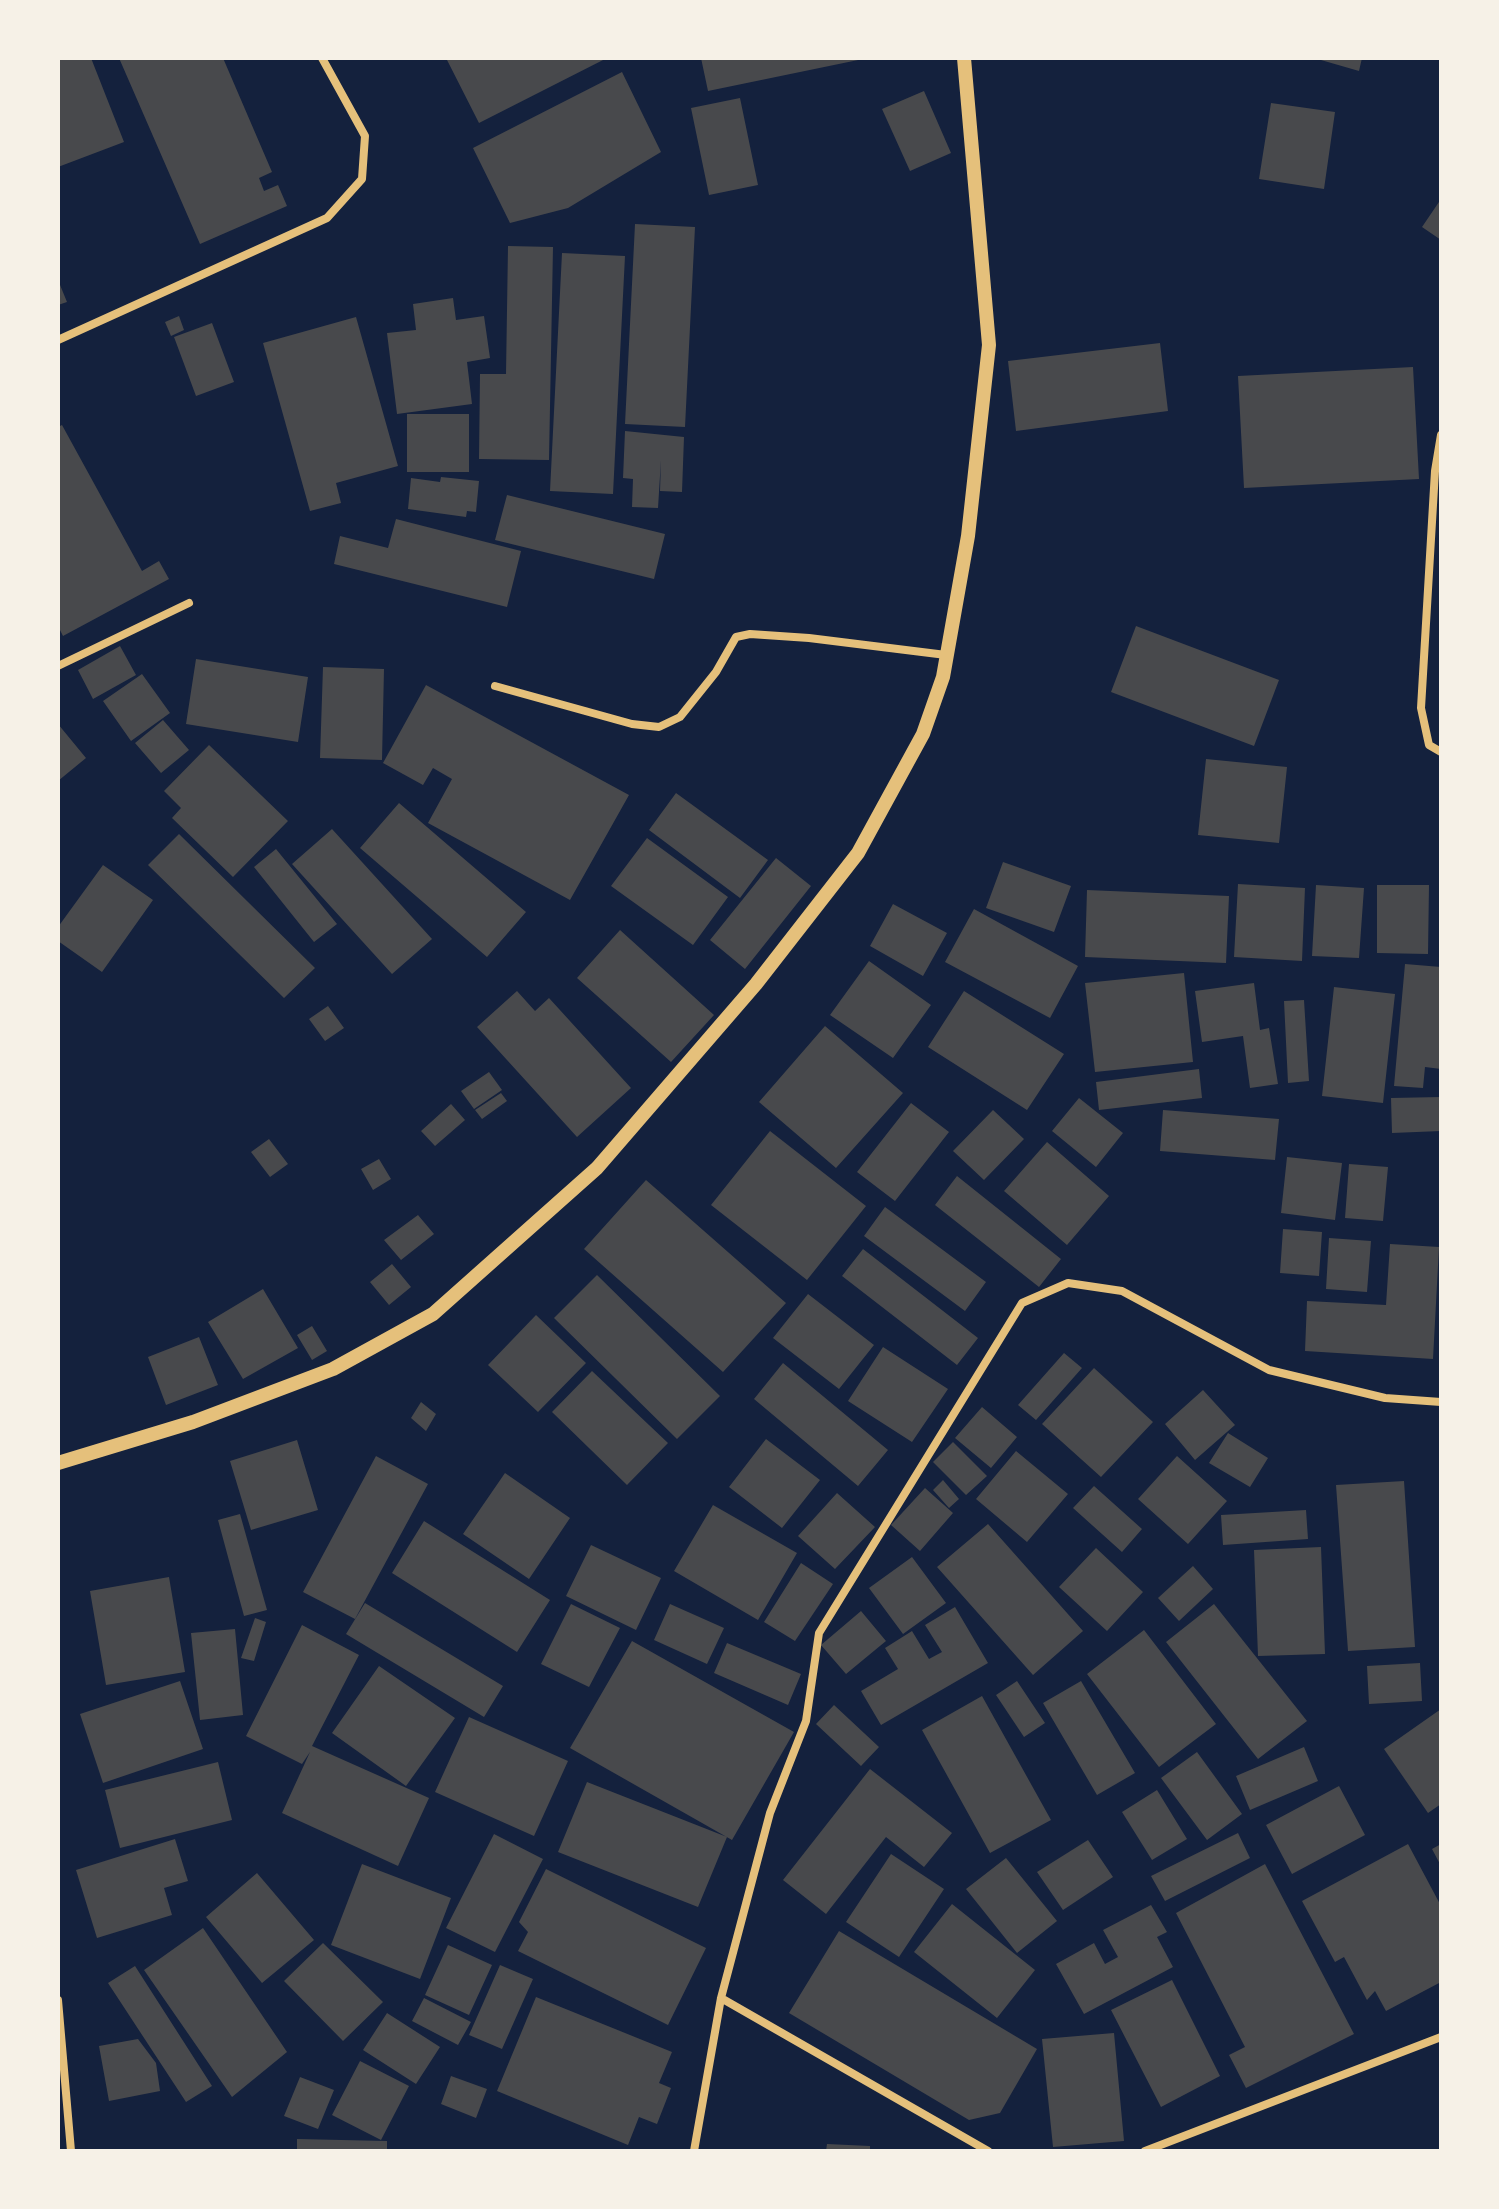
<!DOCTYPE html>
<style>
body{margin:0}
#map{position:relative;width:1499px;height:2209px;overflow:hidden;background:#14213d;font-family:"Varela Round",sans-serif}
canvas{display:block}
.frame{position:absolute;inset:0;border:60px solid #f6f1e7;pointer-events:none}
</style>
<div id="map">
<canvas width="1499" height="2209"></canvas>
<div class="frame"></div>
</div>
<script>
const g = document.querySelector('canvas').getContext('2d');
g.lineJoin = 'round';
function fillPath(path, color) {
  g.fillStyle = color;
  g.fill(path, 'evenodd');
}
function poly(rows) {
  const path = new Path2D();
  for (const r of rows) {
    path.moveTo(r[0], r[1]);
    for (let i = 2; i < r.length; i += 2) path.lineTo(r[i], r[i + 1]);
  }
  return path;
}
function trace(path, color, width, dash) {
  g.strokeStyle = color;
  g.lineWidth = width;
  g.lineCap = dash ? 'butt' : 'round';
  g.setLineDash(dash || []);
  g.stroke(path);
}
fillPath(poly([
 [58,58,91,58,124,142,58,167],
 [119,58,223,58,272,172,259,178,264,191,278,185,287,206,200,244],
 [446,58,607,58,479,123],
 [701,58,863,58,863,59,708,91],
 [1314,58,1362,58,1359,71],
 [622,72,661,152,568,208,510,223,473,148],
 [924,91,951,153,910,171,882,109],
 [740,98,758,185,709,195,691,108],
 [1271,103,1335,112,1324,189,1259,179],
 [1441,199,1441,240,1422,227],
 [635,224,695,227,685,427,625,424],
 [508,246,553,247,549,460,479,459,480,374,506,374],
 [562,253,625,256,613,494,550,491],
 [58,280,67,302,58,305],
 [453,298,456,320,484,316,490,358,467,362,472,404,397,414,387,333,416,330,413,304],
 [179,316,184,330,171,336,165,322],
 [356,317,398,466,336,483,341,503,310,511,263,343],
 [212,323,234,382,196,396,174,337],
 [1160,343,1168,411,1016,431,1008,361],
 [1413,367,1419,479,1244,488,1238,376],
 [407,414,469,414,469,472,407,472],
 [62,425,142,571,159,561,169,579,63,636,58,626,58,427],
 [625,431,684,437,682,492,660,491,661,460,658,508,632,507,633,479,623,478],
 [441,477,479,481,476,512,467,511,466,517,408,509,411,478,440,482],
 [507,495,665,534,654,579,495,540],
 [396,519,521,551,507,607,334,564,340,536,388,548],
 [1136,626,1279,680,1254,746,1111,692],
 [120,646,136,675,93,699,78,670],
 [196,659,308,677,298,742,186,724],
 [323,667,384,669,382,760,320,758],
 [142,674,170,713,131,741,103,701],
 [426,685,629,795,570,900,428,823,452,779,433,768,423,785,383,763],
 [163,720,189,750,161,773,135,743],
 [58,724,86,758,58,781],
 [209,745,288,821,233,877,172,818,181,808,164,791],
 [1206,759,1287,767,1279,843,1198,835],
 [676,793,768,860,740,898,649,830],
 [399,803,526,912,487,957,360,848],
 [332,829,432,939,392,974,292,864],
 [179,834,315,968,284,998,148,865],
 [647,838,728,897,693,945,611,886],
 [276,849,337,924,314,942,254,867],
 [776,858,811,886,745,969,710,940],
 [1003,862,1071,886,1054,932,986,908],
 [103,865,153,900,102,972,58,941,58,927],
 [1238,884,1305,888,1302,961,1234,957],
 [1316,885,1364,888,1359,958,1312,956],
 [1377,885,1429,885,1428,954,1377,953],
 [1087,890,1229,896,1226,963,1085,957],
 [893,904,947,933,923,976,870,946],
 [974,909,1078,966,1050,1018,945,962],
 [620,930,714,1015,671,1062,577,978],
 [869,961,931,1005,893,1058,830,1015],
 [1405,964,1441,967,1441,1069,1425,1067,1423,1088,1394,1086],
 [1184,973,1193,1062,1095,1072,1085,983],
 [1254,983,1260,1030,1269,1028,1278,1084,1250,1088,1243,1036,1202,1042,1195,991],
 [1334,987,1395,994,1383,1103,1322,1096],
 [517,991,535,1011,549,998,631,1088,577,1137,477,1027],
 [964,991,1064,1054,1027,1110,928,1047],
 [1304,1000,1309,1081,1288,1083,1284,1001],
 [328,1006,344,1028,325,1041,309,1019],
 [825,1026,903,1093,836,1168,759,1102],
 [1199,1069,1202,1098,1099,1110,1096,1082],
 [489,1072,502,1090,474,1109,461,1091],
 [501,1093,507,1101,482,1119,475,1110],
 [1441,1097,1441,1131,1392,1133,1391,1098],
 [1079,1098,1123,1133,1096,1167,1052,1131],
 [911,1103,949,1132,895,1201,857,1172],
 [451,1104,465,1120,435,1146,421,1131],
 [993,1110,1024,1139,984,1180,953,1151],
 [1163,1110,1279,1119,1275,1160,1160,1151],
 [770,1131,866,1206,807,1280,711,1205],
 [269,1139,288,1164,270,1177,251,1152],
 [1047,1142,1109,1196,1067,1245,1004,1191],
 [1287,1157,1342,1163,1335,1220,1281,1213],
 [379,1159,391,1179,373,1190,361,1169],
 [1349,1164,1388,1167,1383,1221,1345,1218],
 [957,1176,1061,1259,1039,1287,935,1205],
 [646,1180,786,1303,723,1372,584,1249],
 [885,1207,986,1282,965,1311,864,1236],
 [418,1215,434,1234,401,1260,384,1240],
 [1283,1229,1322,1232,1319,1276,1280,1273],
 [1329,1238,1371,1241,1367,1292,1326,1289],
 [1390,1244,1439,1247,1433,1359,1305,1351,1307,1301,1386,1305],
 [863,1249,978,1338,957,1365,842,1276],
 [392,1264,411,1287,389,1305,370,1282],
 [597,1275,720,1396,677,1439,554,1318],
 [263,1289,298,1348,243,1379,208,1322],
 [808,1294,874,1345,839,1389,773,1338],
 [536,1315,586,1363,538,1412,488,1365],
 [312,1326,327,1351,312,1360,297,1335],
 [199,1337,218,1385,166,1405,148,1357],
 [883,1347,948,1389,912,1442,848,1401],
 [1064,1353,1082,1368,1036,1420,1018,1405],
 [783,1363,888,1450,858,1486,754,1399],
 [1094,1368,1153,1422,1101,1477,1042,1424],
 [592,1371,668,1443,627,1485,552,1412],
 [1203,1390,1235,1425,1195,1460,1165,1424],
 [421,1402,436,1414,426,1431,411,1418],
 [982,1407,1017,1437,991,1468,955,1438],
 [1228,1433,1268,1458,1250,1487,1209,1463],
 [766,1439,820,1480,782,1528,729,1487],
 [297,1440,318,1510,251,1530,230,1461],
 [953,1442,987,1476,966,1495,933,1462],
 [1016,1451,1068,1494,1027,1542,976,1499],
 [376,1456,428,1484,355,1619,303,1592],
 [1177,1456,1227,1501,1188,1544,1138,1499],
 [505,1473,570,1518,529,1579,463,1534],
 [943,1480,959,1499,949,1508,933,1490],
 [1404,1481,1415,1647,1348,1651,1336,1485],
 [1094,1486,1142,1529,1122,1552,1073,1508],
 [925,1488,953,1513,920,1551,891,1525],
 [837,1493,875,1527,835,1569,798,1536],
 [713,1505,797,1553,758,1620,674,1571],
 [1306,1510,1308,1539,1223,1545,1221,1515],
 [240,1514,267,1610,244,1616,218,1520],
 [424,1521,550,1600,517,1652,392,1573],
 [988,1524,1083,1631,1033,1675,937,1567],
 [591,1545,661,1578,636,1630,566,1596],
 [1321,1547,1325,1654,1258,1656,1254,1550],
 [1096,1548,1143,1592,1107,1631,1059,1587],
 [912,1557,946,1603,903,1634,869,1588],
 [801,1563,833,1584,795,1641,764,1622],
 [1193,1566,1213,1589,1179,1621,1158,1598],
 [169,1577,185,1672,106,1685,90,1591],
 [365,1603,503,1686,484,1717,346,1634],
 [571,1604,620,1628,589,1687,541,1664],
 [670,1604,724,1628,707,1664,654,1640],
 [1214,1604,1307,1721,1258,1759,1166,1642],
 [955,1607,988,1663,881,1725,861,1691,898,1669,885,1648,912,1631,929,1659,942,1652,925,1625],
 [861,1611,886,1641,846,1674,821,1645],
 [255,1618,266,1622,254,1661,241,1658],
 [302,1625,359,1655,312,1746,429,1798,398,1866,282,1813,310,1752,302,1764,246,1736],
 [235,1629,243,1715,200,1720,191,1633],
 [1144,1630,1216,1724,1159,1767,1087,1674],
 [632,1641,794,1732,732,1840,570,1748],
 [727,1643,801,1674,788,1705,714,1673],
 [1420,1663,1422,1701,1369,1704,1367,1666],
 [379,1666,455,1718,406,1786,332,1733],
 [180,1681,203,1749,103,1783,80,1714],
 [1017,1681,1045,1723,1024,1737,996,1695],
 [1081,1681,1135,1773,1097,1795,1043,1703],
 [982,1696,1051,1820,990,1853,922,1730],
 [834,1705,879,1747,861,1766,816,1724],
 [1441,1709,1441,1804,1428,1813,1384,1749],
 [469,1717,568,1761,534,1836,435,1792],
 [1304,1747,1318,1781,1250,1810,1236,1776],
 [1197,1752,1242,1814,1207,1840,1161,1778],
 [218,1762,232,1820,120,1848,105,1790],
 [870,1769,952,1833,924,1867,886,1837,826,1914,783,1880],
 [587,1782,727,1837,698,1907,558,1852],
 [1339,1786,1365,1835,1292,1874,1266,1825],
 [1157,1790,1187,1839,1152,1860,1122,1812],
 [1238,1833,1250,1858,1165,1901,1151,1876],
 [494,1834,543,1859,495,1952,446,1928],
 [175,1839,188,1881,164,1888,172,1915,97,1938,76,1870],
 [1088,1840,1113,1877,1063,1910,1037,1872],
 [1408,1844,1441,1906,1441,1982,1386,2011,1375,1991,1367,2000,1344,1957,1335,1962,1302,1901],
 [1441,1844,1441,1866,1432,1849],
 [891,1854,944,1889,899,1957,846,1922],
 [1006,1858,1057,1921,1017,1953,966,1889],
 [362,1864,451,1898,420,1979,331,1945],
 [1265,1864,1354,2034,1246,2088,1229,2055,1245,2047,1176,1913],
 [546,1869,706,1948,668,2025,518,1951,528,1932,519,1922],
 [257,1873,314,1940,262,1983,206,1917],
 [952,1904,1035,1970,997,2018,914,1952],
 [1151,1905,1167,1932,1157,1937,1173,1967,1084,2014,1056,1964,1094,1943,1105,1964,1118,1957,1103,1930],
 [203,1928,287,2052,232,2097,144,1970],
 [839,1931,1037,2049,1000,2113,969,2120,789,2013],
 [323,1943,383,2002,343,2041,284,1981],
 [448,1945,492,1965,469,2015,425,1995],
 [500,1965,533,1979,502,2049,469,2035],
 [135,1966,212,2086,186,2102,108,1983],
 [1172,1980,1220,2076,1161,2107,1111,2010],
 [536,1997,672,2052,659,2083,671,2088,657,2124,639,2117,628,2145,497,2091],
 [424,1998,471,2022,458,2045,412,2021],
 [387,2013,440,2047,416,2084,363,2050],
 [1114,2033,1124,2141,1053,2147,1042,2039],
 [138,2039,156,2063,160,2091,109,2101,99,2046],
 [360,2061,409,2086,381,2140,332,2115],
 [451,2076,487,2089,476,2118,441,2104],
 [300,2077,334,2090,318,2129,284,2116],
 [297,2139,387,2141,387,2151,297,2151],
 [827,2144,870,2146,870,2151,826,2151]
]), '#48494c');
trace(poly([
 [58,340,327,218,362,179,365,136,322,58],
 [1441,435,1435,471,1421,708,1429,745,1441,752],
 [58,666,189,603],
 [495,686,632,724,659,727,680,717,716,672,736,637,750,634,809,638,946,655],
 [721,1998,988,2151],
 [58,2000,71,2151],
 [694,2151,721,1998,770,1813,806,1721,819,1633,1022,1303,1068,1283,1122,1291,1269,1370,1385,1398,1441,1402],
 [1145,2151,1441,2037]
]), '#e5c07b', 8);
trace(poly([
 [58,1463,193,1422,333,1369,433,1314,597,1168,756,984,858,853,923,734,943,677,968,536,989,345,964,58]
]), '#e5c07b', 14);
</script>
